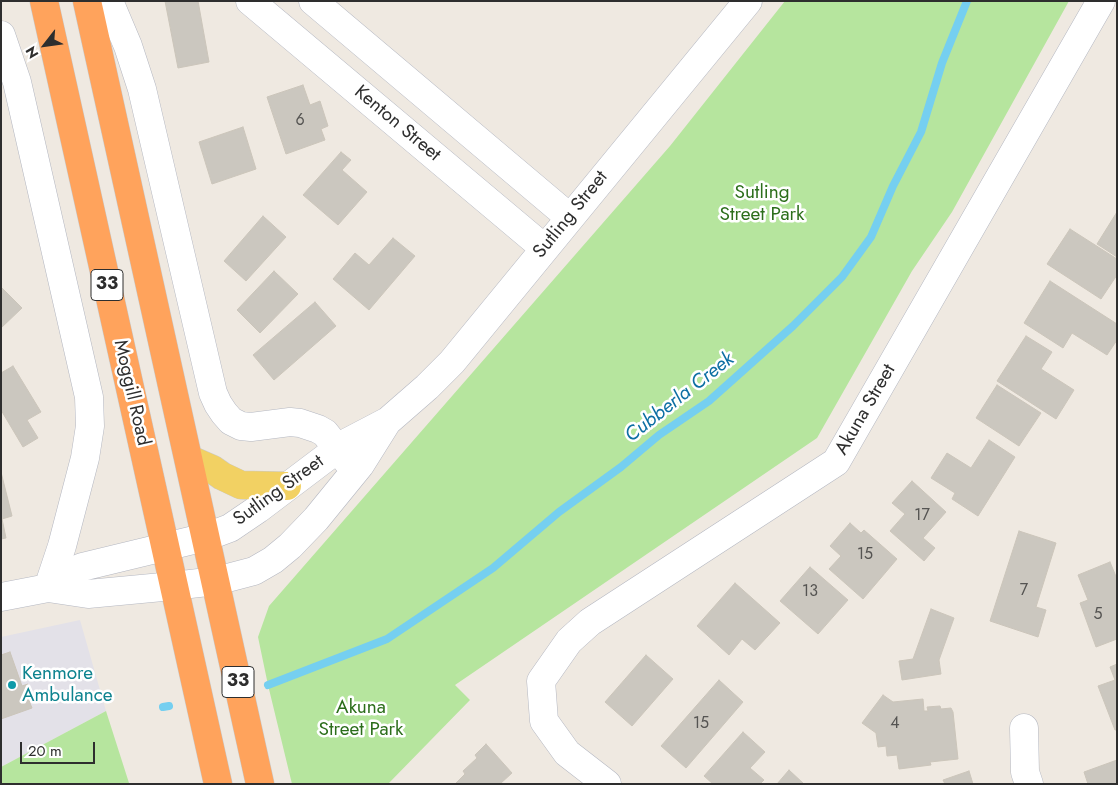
<!DOCTYPE html>
<style>
body{margin:0}
#map{position:relative;width:1118px;height:785px;overflow:hidden;background:#efe9e1;font-family:Jost,sans-serif}
canvas{display:block}
.frame{position:absolute;inset:0;border:2px solid #2e2e2e;pointer-events:none}
.north{position:absolute;left:20px;top:20px;width:50px;height:50px;-webkit-text-stroke:4px #fff;paint-order:stroke;rotate:240deg;font-size:14px;font-weight:700;line-height:20px;text-align:center;color:#2e2e2e}
.north::after{content:'';display:block;margin:auto;width:18px;height:22px;background:#2e2e2e;clip-path:polygon(50% 0,100% 100%,50% 72%,0 100%)}
.scale{position:absolute;left:20px;top:742px;width:75px;height:22px;box-sizing:border-box;border:2px solid #2e2e2e;border-top:0;padding-left:6px;font-size:15px;line-height:18px;white-space:nowrap;color:#2e2e2e;-webkit-text-stroke:4px #fff;paint-order:stroke}
</style>
<div id="map">
<canvas width="1118" height="785"></canvas>
<div class="frame"></div>
<div class="north">N</div>
<div class="scale">20 m</div>
</div>
<script>
const g = document.querySelector('canvas').getContext('2d');
g.lineJoin = 'round';
function fillPath(path, color) {
  g.fillStyle = color;
  g.fill(path, 'evenodd');
}
function poly(rows) {
  const path = new Path2D();
  for (const r of rows) {
    path.moveTo(r[0], r[1]);
    for (let i = 2; i < r.length; i += 2) path.lineTo(r[i], r[i + 1]);
  }
  return path;
}
function trace(path, color, width, dash) {
  g.strokeStyle = color;
  g.lineWidth = width;
  g.lineCap = dash ? 'butt' : 'round';
  g.setLineDash(dash || []);
  g.stroke(path);
}
function label(font, color, halo, rows, align = 'center') {
  g.font = font + ' Jost,sans-serif';
  g.lineWidth = 5;
  g.setLineDash([]);
  g.textBaseline = 'middle';
  g.strokeStyle = halo;
  g.fillStyle = color;
  for (const [text, x, y, turn = 0] of rows) {
    g.save();
    g.translate(x, y);
    g.rotate((+turn || 0) * Math.PI / 180);
    g.textAlign = isNaN(turn) ? turn : align;
    if (halo) g.strokeText(text, 0, 0);
    g.fillText(text, 0, 0);
    g.restore();
  }
}
fillPath(poly([
 [80,620,106,711,1,767,1,637]
]), '#e3e1e8');
fillPath(poly([
 [785,1,1069,1,952,212,912,271,817,438,455,685,470,700,388,784,292,784,268,685,258,637,269,606,670,146],
 [106,711,129,783,1,784,1,767]
]), '#b6e59e');
trace(poly([
 [268,685,387,639,493,568,559,512,621,467,659,435,709,401,793,326,842,277,871,237,893,186,921,132,942,63,967,1],
 [163,707,169,706]
]), '#75cff0', 8);
const building = poly([
 [165,1,198,1,209,62,178,68,165,1],
 [303,85,310,105,320,101,328,126,321,129,325,140,286,154,267,97,303,85],
 [243,127,256,169,212,184,199,142,243,127],
 [341,152,351,160,342,170,367,192,338,225,303,195,341,152],
 [1117,212,1117,257,1097,244,1117,212],
 [263,216,286,237,246,281,224,261,263,216],
 [1070,229,1117,259,1117,275,1101,299,1047,264,1070,229],
 [393,238,415,256,369,310,333,279,355,253,369,265,393,238],
 [274,271,298,294,260,333,237,310,274,271],
 [1050,281,1117,324,1117,340,1107,355,1072,333,1063,348,1024,323,1050,281],
 [1,287,22,308,1,328,1,287],
 [315,302,336,326,274,380,253,355,315,302],
 [1026,336,1052,352,1041,369,1074,390,1056,419,997,381,1026,336],
 [13,366,41,412,27,420,38,438,23,447,1,410,1,373,13,366],
 [997,385,1041,413,1019,446,976,418,997,385],
 [989,440,1015,457,978,516,952,499,955,493,931,478,947,453,971,468,989,440],
 [1,472,12,516,2,519,6,538,1,539,1,472],
 [912,481,946,512,923,538,935,548,924,561,890,531,905,514,892,503,912,481],
 [850,523,861,533,864,530,897,559,863,599,829,569,841,556,830,546,850,523],
 [1019,531,1056,543,1036,607,1046,610,1038,637,990,621,1019,531],
 [1110,562,1117,579,1117,639,1096,647,1080,603,1088,600,1078,575,1110,562],
 [810,567,848,600,818,634,780,601,810,567],
 [735,583,780,623,755,650,742,639,729,655,697,626,735,583],
 [931,609,954,618,939,660,941,674,902,680,899,661,913,659,931,609],
 [10,652,22,686,28,684,30,689,26,693,32,708,1,719,1,655,10,652],
 [646,655,673,679,632,726,605,702,646,655],
 [1117,664,1117,730,1115,730,1098,686,1115,680,1110,667,1117,664],
 [719,680,743,702,686,768,661,746,719,680],
 [883,695,893,702,923,699,924,711,928,711,927,707,940,706,941,709,951,708,953,712,958,759,930,762,931,765,899,769,897,755,887,756,886,746,878,747,876,733,862,723,883,695],
 [743,732,765,752,750,768,764,780,760,784,713,784,704,776,743,732],
 [486,744,512,773,500,784,455,784,465,774,463,771,477,758,475,755,486,744],
 [1117,760,1117,784,1088,784,1084,772,1117,760],
 [789,770,804,784,777,784,789,770],
 [969,771,973,784,945,784,943,780,969,771]
]);
fillPath(building, '#cbc7bf');
trace(building, '#cbc5ba', 1);
const minor = poly([
 [109,1,128,46,142,89,213,393,218,404,224,413,231,421,241,426,251,427,290,422,300,423,318,429,325,433,355,471],
 [250,1,544,248],
 [313,1,569,217],
 [1,35,17,82,89,397,90,426,85,458,62,546,48,588],
 [48,588,82,567,206,537,230,528,258,509,344,444,388,421,427,387,452,362,748,1],
 [1,597,48,588,88,594,173,586,216,581,254,571,273,560,290,546,316,519,360,465,387,422],
 [1024,728,1025,772,1029,784],
 [607,784,567,753,544,721,541,681,569,641,590,622,836,462,1101,1]
]);
const major = poly([
 [189,459,212,469,222,476,241,485,287,486]
]);
const highway = poly([
 [44,1,218,784],
 [87,1,260,784]
]);
trace(minor, '#b4b7c1', 29);
trace(major, '#c9c9c9', 29);
trace(highway, '#c9c9c9', 29);
trace(minor, '#fff', 28);
trace(major, '#f2d163', 28);
trace(highway, '#ffa35c', 28);
for (const [x, y, r, color] of [
 [12,685,5,"#0f9aa8"]
]) {
  const dot = new Path2D();
  dot.arc(x, y, r, 0, 2 * Math.PI);
  g.fillStyle = color;
  g.fill(dot);
  trace(dot, '#fff', 2);
}
label('16px', '#555452', null, [
 ["6",300,121],
 ["17",922,516],
 ["15",865,555],
 ["7",1024,591],
 ["13",810,592],
 ["5",1098,615],
 ["15",701,724],
 ["4",895,724]
]);
for (const [x, y, w] of [
 [107,285,32],
 [238,682,32]
]) {
  const box = new Path2D();
  box.roundRect(x - w / 2, y - 15.5, w, 31, 4);
  g.fillStyle = '#fff';
  g.fill(box);
  trace(box, '#2e2e2e', 1);
}
label('bold 18px', '#2e2e2e', null, [
 ["33",107,285],
 ["33",238,682]
]);
label('19px', '#2e2e2e', '#fff', [
 ["Kenton Street",397,124,40],
 ["Sutling Street",571,215,-51],
 ["Moggill Road",131,393,77],
 ["Akuna Street",866,410,-60],
 ["Sutling Street",279,491,-36]
]);
label('19px', '#2c6e1b', '#fff', [
 ["Sutling",762,193],
 ["Street Park",762,215],
 ["Akuna",361,708],
 ["Street Park",361,730]
]);
label('19px', '#0d838f', '#fff', [
 ["Kenmore",22,674],
 ["Ambulance",22,696]
], 'left');
label('italic 20px', '#0d6fa3', '#fff', [
 ["Cubberla Creek",680,398,-38]
]);
</script>
